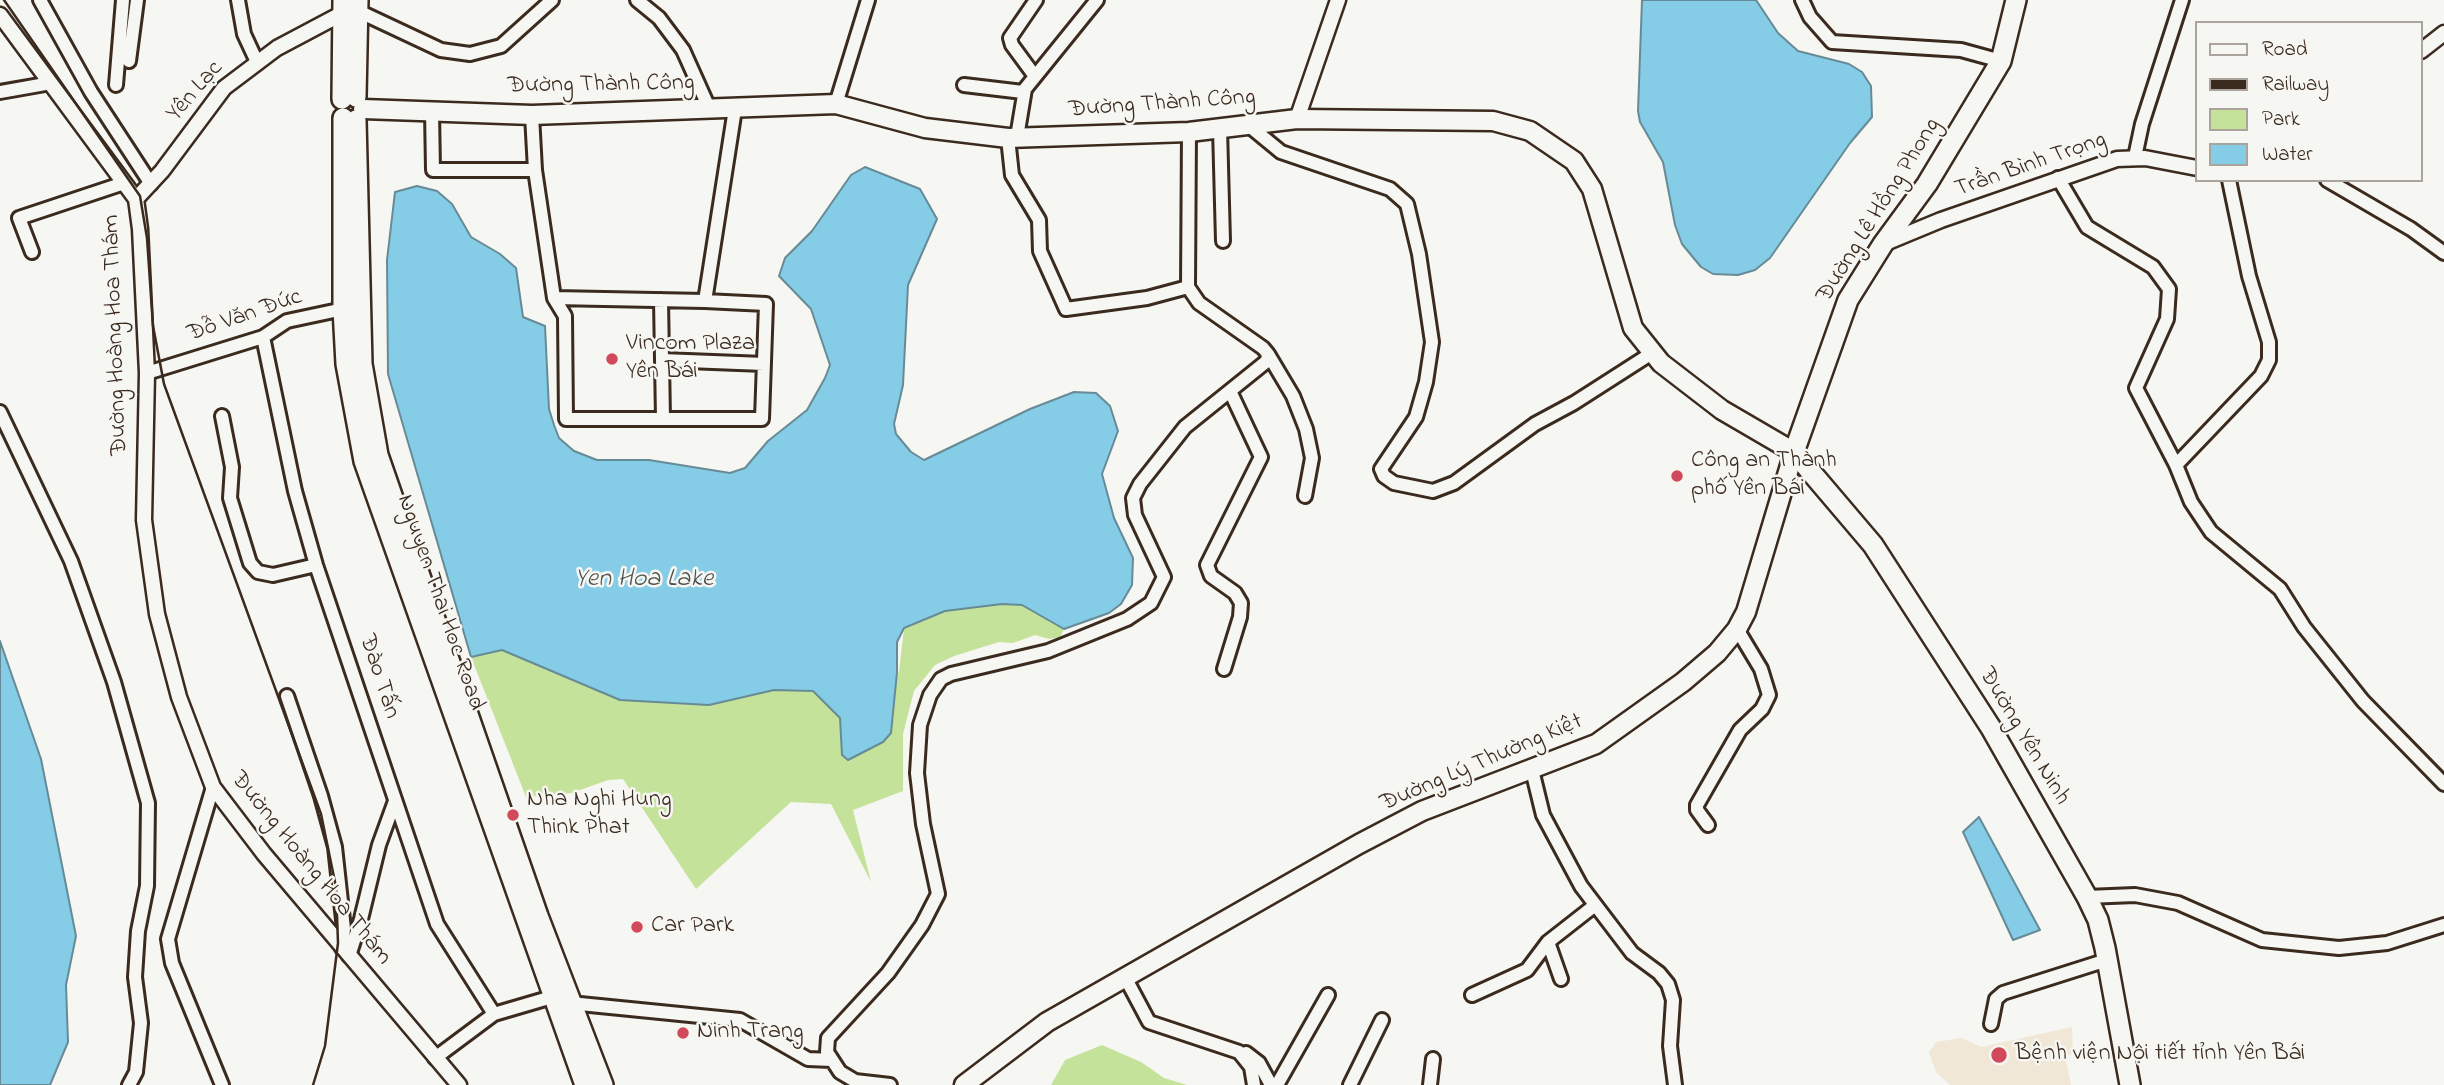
<!DOCTYPE html>
<meta charset="utf-8">
<style>
body{margin:0}
#map{position:relative;width:2444px;height:1085px;overflow:hidden;background:#f6f6f2;font-family:"Indie Flower",sans-serif}
canvas{display:block}
.legend{position:absolute;left:2195px;top:21px;width:228px;height:161px;box-sizing:border-box;background:#f6f6f2;border:2px solid #aba49d;margin:0;padding:9px 12px;list-style:none;font-size:21px;color:#3b2a1e}
.legend li{display:flex;align-items:center;gap:14px;height:35px}
.legend b{width:35px;border:2px solid #aba49d}
</style>
<div id="map">
<canvas width="2444" height="1085"></canvas>
<ul class="legend">
<li><b style="height:9px;background:#f6f6f2"></b>Road</li>
<li><b style="height:9px;background:#3b2a1e"></b>Railway</li>
<li><b style="height:19px;background:#c5e29a"></b>Park</li>
<li><b style="height:19px;background:#85cce6"></b>Water</li>
</ul>
</div>
<script>
const g = document.querySelector('canvas').getContext('2d');
g.lineJoin = 'round';
function fillPath(path, color) {
  g.fillStyle = color;
  g.fill(path, 'evenodd');
}
function poly(rows) {
  const path = new Path2D();
  for (const r of rows) {
    path.moveTo(r[0], r[1]);
    for (let i = 2; i < r.length; i += 2) path.lineTo(r[i], r[i + 1]);
  }
  return path;
}
function trace(path, color, width, dash) {
  g.strokeStyle = color;
  g.lineWidth = width;
  g.lineCap = dash ? 'butt' : 'round';
  g.setLineDash(dash || []);
  g.stroke(path);
}
function label(font, color, halo, rows, align = 'center') {
  g.font = font + ' "Indie Flower",sans-serif';
  g.lineWidth = 5;
  g.setLineDash([]);
  g.textBaseline = 'middle';
  g.strokeStyle = halo;
  g.fillStyle = color;
  for (const [text, x, y, turn = 0] of rows) {
    g.save();
    g.translate(x, y);
    g.rotate((+turn || 0) * Math.PI / 180);
    g.textAlign = isNaN(turn) ? turn : align;
    if (halo) g.strokeText(text, 0, 0);
    g.fillText(text, 0, 0);
    g.restore();
  }
}
fillPath(poly([
 [2072,1027,2073,1054,2065,1056,2071,1085,1950,1085,1936,1072,1929,1053,1936,1042,1962,1038,1981,1047]
]), '#f1e7d7');
fillPath(poly([
 [1002,604,1022,605,1064,629,1060,637,1049,639,1035,635,1013,643,999,642,954,656,935,665,914,691,903,734,903,791,853,810,871,882,831,804,791,802,696,889,623,779,608,780,572,793,526,797,471,657,502,650,620,700,709,705,774,690,813,691,840,718,842,755,899,672,904,629,945,611],
 [1102,1045,1141,1062,1164,1078,1187,1085,1051,1085,1065,1060]
]), '#c5e29a');
const water = poly([
 [1642,0,1756,0,1778,33,1798,51,1849,64,1862,72,1871,86,1872,117,1850,143,1770,258,1755,270,1738,275,1713,274,1701,267,1682,244,1675,225,1663,162,1640,122,1638,111,1642,0],
 [865,167,920,189,937,219,908,285,903,385,894,424,896,434,911,452,924,460,1030,409,1074,392,1096,393,1110,406,1118,431,1102,474,1114,518,1133,558,1132,585,1121,604,1109,613,1064,629,1022,605,1002,604,945,611,904,628,897,642,897,672,891,733,883,742,848,760,842,755,840,718,813,691,774,690,709,705,620,700,502,650,471,657,388,374,387,260,395,192,417,186,437,191,452,204,471,237,500,254,516,268,523,317,545,326,549,409,554,425,559,438,574,451,597,460,649,460,730,473,745,468,768,441,807,410,825,378,830,365,811,309,779,276,785,258,812,231,851,175,865,167],
 [0,641,41,759,76,936,66,985,68,1042,50,1085,0,1085,0,641],
 [1979,817,2040,930,2013,940,1963,832,1979,817]
]);
fillPath(water, '#85cce6');
trace(water, '#678b96', 2);
const minor = poly([
 [40,0,91,92,151,184],
 [238,0,244,34,257,62],
 [637,0,659,18,683,50,709,108],
 [1802,0,1810,17,1832,42,1961,50,2001,61],
 [358,11,441,50,470,54,501,46,552,0],
 [129,61,137,0],
 [1034,75,1012,45,1010,38,1036,0],
 [116,85,123,0],
 [964,85,1023,92],
 [0,92,51,83],
 [836,104,868,0],
 [432,111,433,170,535,170,554,298,565,316,566,419,762,419,766,304,705,301],
 [532,115,535,170],
 [1247,124,1281,152,1390,189,1407,204,1419,254,1432,342,1426,382,1416,417,1381,469,1384,476,1394,483,1433,491,1454,483,1535,424,1574,403,1652,353],
 [1220,128,1223,241],
 [1017,137,1025,89,1097,0],
 [1008,138,1012,175,1039,220,1040,251,1066,309,1147,298,1188,287],
 [2135,157,2142,124,2182,0],
 [2058,178,2087,227,2153,267,2169,289,2167,319,2136,388,2176,465,2191,502,2211,532,2280,589,2304,627,2363,701,2444,784],
 [2327,180,2411,229,2444,253],
 [32,252,19,218,124,183],
 [554,298,705,301,735,109],
 [661,300,663,419],
 [263,337,295,491,316,565,437,924,494,1014],
 [1268,354,1293,396,1306,429,1312,458,1305,496],
 [662,360,764,364],
 [147,373,263,337,287,321,348,308],
 [0,412,71,561,114,682,148,803,147,886,138,931,135,977,141,1023,136,1072,129,1085],
 [222,416,232,467,230,498,250,563,258,572,273,575,316,565],
 [2176,465,2261,376,2269,360,2269,342,2249,276,2229,180],
 [1224,669,1240,617,1241,603,1235,593,1211,576,1207,565,1261,457,1230,391],
 [287,696,321,796,335,847,344,929,342,948],
 [1532,770,1543,815,1581,886,1632,953,1659,973,1668,984,1673,1000,1670,1046,1675,1085],
 [213,787,168,939,172,963,222,1085],
 [1708,825,1697,810,1697,805,1740,730,1762,709,1769,695,1761,669,1737,629],
 [2087,897,2135,895,2178,903,2262,940,2339,948,2387,943,2444,925],
 [1548,942,1561,979],
 [349,956,361,919,379,845,395,801],
 [1125,977,1149,1022,1239,1052,1251,1067,1254,1085],
 [1472,995,1527,970,1548,942,1594,906],
 [570,1003,740,1020,808,1059,832,1060],
 [1991,1024,1996,999,2003,993,2107,960],
 [1246,1053,1259,1063,1271,1085],
 [435,1058,494,1014,552,997],
 [890,1085,855,1081,840,1072,827,1052,828,1038,888,973,922,925,938,894,923,824,917,773,920,725,930,695,941,679,951,674,1048,651,1127,619,1151,603,1164,577,1135,515,1133,498,1140,484,1185,427,1267,361,1268,354,1263,348,1199,303,1188,287,1189,132],
 [1277,1085,1328,995],
 [1350,1085,1382,1020],
 [1430,1085,1433,1059]
]);
const tertiary = poly([
 [0,15,136,199,140,229,147,373,144,520,157,614,179,697,213,787,264,854,459,1085],
 [2421,51,2444,33],
 [1297,119,1338,0],
 [136,199,162,171,224,88,277,48,343,13],
 [1883,244,1941,220,2117,159,2145,158,2197,168]
]);
const secondary = poly([
 [363,109,532,115,836,104,925,128,1008,138,1189,132,1297,119,1493,121,1530,131,1574,161,1592,189,1633,328,1661,363,1722,410,1794,452,1746,612,1737,629,1717,653,1683,682,1596,744,1422,811,1359,844,1047,1022,964,1085]
]);
const primary = poly([
 [2016,0,2001,61,1927,184,1883,244,1848,300,1794,452,1873,545,1991,728,2087,897,2098,920,2105,948,2130,1085],
 [356,97,358,0],
 [342,99,343,0],
 [343,118,343,309,346,364,364,461,585,1085],
 [356,120,362,364,378,455,538,916,603,1085]
]);
trace(minor, '#3b2a1e', 18);
trace(tertiary, '#3b2a1e', 19);
trace(secondary, '#3b2a1e', 23);
trace(primary, '#3b2a1e', 24);
trace(minor, '#f6f6f2', 12);
trace(tertiary, '#f6f6f2', 14);
trace(secondary, '#f6f6f2', 18);
trace(primary, '#f6f6f2', 19);
trace(poly([
 [4,0,140,196,147,238,153,326,164,384,321,814,336,887,338,943,325,1046,313,1085]
]), '#3b2a1e', 2.5);
for (const [x, y, r, color] of [
 [612,359,7,"#d1495b"],
 [1677,476,7,"#d1495b"],
 [513,815,7,"#d1495b"],
 [637,927,7,"#d1495b"],
 [683,1033,7,"#d1495b"],
 [1999,1055,9,"#d1495b"]
]) {
  const dot = new Path2D();
  dot.arc(x, y, r, 0, 2 * Math.PI);
  g.fillStyle = color;
  g.fill(dot);
  trace(dot, '#f6f6f2', 2.5);
}
label('24px', '#3b2a1e', '#f6f6f2', [
 ["Đường Thành Công",601,86,-1],
 ["Yên Lạc",196,92,-49],
 ["Đường Thành Công",1162,105,-4],
 ["Trần Bình Trọng",2031,166,-19],
 ["Đường Lê Hồng Phong",1880,211,-58],
 ["Đỗ Văn Đức",245,317,-19],
 ["Đường Hoàng Hoa Thám",117,335,-92],
 ["Nguyen Thai Hoc Road",439,603,71],
 ["Đào Tấn",378,677,72],
 ["Đường Yên Ninh",2023,737,59],
 ["Đường Lý Thường Kiệt",1482,764,-23],
 ["Đường Hoàng Hoa Thám",310,869,51]
]);
label('24px', '#3b2a1e', '#f6f6f2', [
 ["Vincom Plaza",626,345],
 ["Yên Bái",626,373],
 ["Công an Thành",1691,462],
 ["phố Yên Bái",1691,490],
 ["Nha Nghi Hung",527,801],
 ["Think Phat",527,829],
 ["Car Park",651,927],
 ["Ninh Trang",697,1033],
 ["Bệnh viện Nội tiết tỉnh Yên Bái",2015,1055]
], 'left');
label('italic 26px', '#4e5250', '#f6f6f2', [
 ["Yen Hoa Lake",644,581]
]);
</script>
